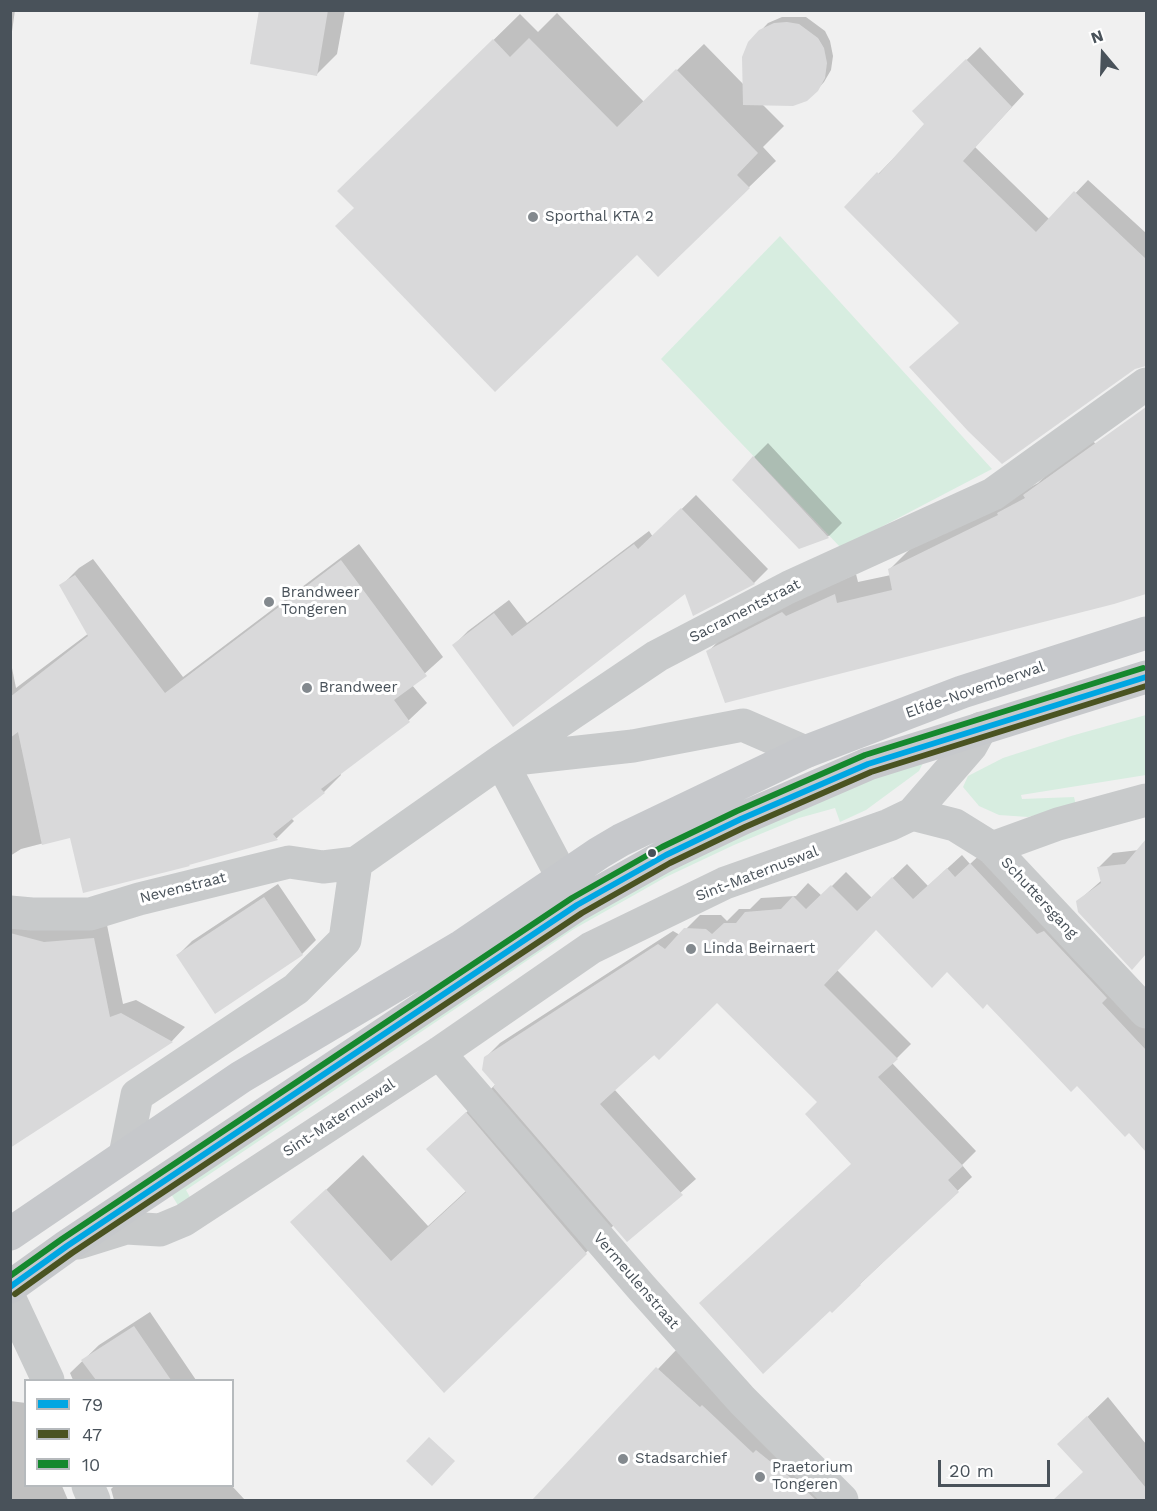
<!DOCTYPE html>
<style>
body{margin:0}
#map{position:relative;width:1157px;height:1511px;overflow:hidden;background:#f0f0f0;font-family:"Work Sans",sans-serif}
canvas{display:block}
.frame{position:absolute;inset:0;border:12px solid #49525a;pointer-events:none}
.legend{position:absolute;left:24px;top:1379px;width:210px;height:108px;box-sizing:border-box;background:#fff;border:2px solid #b6babd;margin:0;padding:8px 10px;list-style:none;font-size:18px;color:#49525a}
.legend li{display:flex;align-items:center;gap:12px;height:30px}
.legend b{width:30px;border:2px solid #b6babd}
.north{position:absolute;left:1073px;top:24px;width:60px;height:60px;-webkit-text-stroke:4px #fff;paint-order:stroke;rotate:341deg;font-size:16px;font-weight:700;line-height:24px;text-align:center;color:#49525a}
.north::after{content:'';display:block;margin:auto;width:21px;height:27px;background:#49525a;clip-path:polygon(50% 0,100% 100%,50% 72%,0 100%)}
.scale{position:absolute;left:938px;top:1460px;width:112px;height:27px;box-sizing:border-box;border:3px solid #49525a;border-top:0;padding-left:8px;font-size:18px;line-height:21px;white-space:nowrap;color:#49525a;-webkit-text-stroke:4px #fff;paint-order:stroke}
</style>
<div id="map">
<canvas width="1157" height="1511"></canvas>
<div class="frame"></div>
<ul class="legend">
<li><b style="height:8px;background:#00a6e2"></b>79</li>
<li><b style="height:8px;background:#4a5321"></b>47</li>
<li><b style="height:8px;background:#15882e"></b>10</li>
</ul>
<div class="north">N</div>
<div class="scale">20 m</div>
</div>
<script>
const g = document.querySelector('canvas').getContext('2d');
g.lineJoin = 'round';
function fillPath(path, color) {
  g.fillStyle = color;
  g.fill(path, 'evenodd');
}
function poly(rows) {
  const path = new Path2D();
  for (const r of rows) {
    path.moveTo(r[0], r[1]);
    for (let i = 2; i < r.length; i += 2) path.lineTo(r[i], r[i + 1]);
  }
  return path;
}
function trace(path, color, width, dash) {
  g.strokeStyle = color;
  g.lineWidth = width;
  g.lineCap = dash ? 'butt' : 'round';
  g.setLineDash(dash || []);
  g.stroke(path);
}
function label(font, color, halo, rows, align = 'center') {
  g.font = font + ' "Work Sans",sans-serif';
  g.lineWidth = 6;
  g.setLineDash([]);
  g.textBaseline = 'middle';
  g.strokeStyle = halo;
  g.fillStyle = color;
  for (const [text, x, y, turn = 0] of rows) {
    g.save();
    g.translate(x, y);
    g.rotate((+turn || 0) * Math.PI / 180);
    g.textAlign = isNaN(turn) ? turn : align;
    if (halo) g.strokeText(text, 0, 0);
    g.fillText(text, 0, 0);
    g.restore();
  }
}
fillPath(poly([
 [780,236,992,469,841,548,661,359],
 [1146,715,1146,775,1021,795,1022,799,1074,797,1076,805,1028,817,999,815,979,806,963,787,968,776,1003,758,1071,736],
 [923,763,919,771,866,810,840,822,835,808,799,818,734,845,666,877,574,929,186,1190,191,1199,179,1207,168,1189,598,906,826,794]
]), '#d7ede0');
fillPath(poly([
 [10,10,15,10,10,46],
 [261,10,345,10,337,54,316,75],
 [557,13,644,102,704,44,744,85,750,42,768,23,782,17,806,17,825,31,830,41,833,56,831,70,824,82,817,90,762,104,784,126,763,147,776,161,658,275,637,253,355,208,366,165,520,14,538,32],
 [980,47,1024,94,975,147,1050,220,1088,180,1146,233,1146,349,1075,410,961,322,846,207,927,124,914,111],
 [1146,414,1146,593,1114,603,708,652,729,630,856,574,858,582,891,575,889,570,911,548,1038,483,1047,474,1093,441,1100,449],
 [768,443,842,523,829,536,799,547,754,457],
 [696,495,768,569,754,583,694,614,686,592,514,725,454,645,468,631,509,600,527,623,649,531,653,537],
 [359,544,443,657,412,685,427,703,409,720,340,773,341,775,324,792,291,818,294,821,277,838,191,862,71,836,21,849,10,856,10,658,16,688,89,633,61,586,79,568,93,559,183,677],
 [1146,843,1146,953,1132,968,1078,901,1102,880,1099,867,1113,853,1139,850],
 [985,850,1146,1022,1146,1150,1129,1131,987,1002,948,971,876,928,837,970,911,1044,892,1063,976,1151,962,1165,972,1177,832,1311,853,1163,819,1102,717,1001,614,1089,696,1179,627,1240,614,1225,445,1391,292,1222,363,1155,428,1226,466,1191,428,1149,496,1084,485,1058,500,1043,673,931,680,935,700,915,721,915,727,921,739,909,750,909,761,898,796,896,808,883,822,896,846,872,872,898,907,864,928,886,962,855,970,864],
 [278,884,316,940,302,954,178,955,192,941],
 [10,918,107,925,123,1004,136,1000,185,1027,172,1041,10,1146],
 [150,1312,196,1380,73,1380,70,1373,99,1345],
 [677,1349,847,1500,663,1500,649,1487,636,1500,534,1500],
 [1108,1397,1146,1444,1146,1500,1055,1500,1085,1472,1079,1425],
 [10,1401,26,1403,26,1486,62,1486,68,1500,10,1500],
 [114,1486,232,1486,245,1500,114,1500,111,1489]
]), '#0003');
fillPath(poly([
 [259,10,328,10,317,76,250,64],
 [787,22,799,24,818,38,824,48,827,63,825,78,818,91,807,101,793,106,743,105,742,57,748,42,759,30,774,23],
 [529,38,617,127,676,69,758,153,737,175,750,188,658,277,637,255,495,392,335,226,354,208,337,191,493,39,510,57],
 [966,59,1012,107,963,161,1036,232,1074,191,1146,259,1146,366,1135,369,1002,464,968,431,909,367,959,323,844,207,877,172,879,174,924,124,912,111],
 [1146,407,1146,594,1114,604,725,703,706,651,782,612,786,616,835,594,837,603,892,590,888,569,998,515,997,513,1025,498,1023,495],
 [753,456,829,538,799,549,732,480],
 [681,508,755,584,693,616,685,594,513,727,452,645,494,613,512,636,634,544,638,549],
 [341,560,427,676,394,700,410,722,321,789,325,793,273,834,278,840,189,865,190,866,83,893,70,838,42,845,18,732,10,738,10,697,88,636,59,585,75,575,165,693],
 [1146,839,1146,954,1132,970,1078,912,1076,901,1101,883,1097,867,1125,864],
 [970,863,1037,934,1044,931,1107,998,1102,1003,1146,1050,1146,1152,1129,1133,1125,1137,1077,1086,1071,1092,987,1004,983,1009,947,972,932,988,876,930,824,985,898,1059,878,1077,963,1166,948,1180,959,1192,860,1284,861,1285,832,1313,830,1311,763,1374,699,1303,851,1164,805,1114,817,1102,717,1003,659,1060,654,1055,600,1104,683,1195,627,1242,493,1087,495,1085,482,1070,484,1057,658,944,665,949,684,928,706,929,712,934,724,923,736,923,745,912,781,909,793,896,806,909,831,885,860,914,857,911,892,877,913,899,947,868,955,877],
 [264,897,303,955,215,1014,176,955],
 [10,933,44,942,94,938,110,1017,121,1013,173,1042,10,1148],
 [466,1112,587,1254,444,1393,290,1222,326,1189,391,1261,466,1192,426,1149],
 [134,1326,171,1380,96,1380,81,1360],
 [656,1367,700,1407,702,1405,753,1453,756,1450,802,1487,816,1500,532,1500],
 [1087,1416,1146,1488,1146,1500,1053,1500,1083,1472,1057,1444],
 [429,1437,455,1461,432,1486,406,1461]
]), '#d9d9da');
trace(poly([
 [506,760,633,746,743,725,805,752],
 [501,761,576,903],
 [912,814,955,825,992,848,1146,1012],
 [992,848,1058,824,1146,800],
 [10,912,32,914,90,914,139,899,289,862,323,867,356,863,501,761,657,656,789,587,993,494,1146,384],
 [439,1053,641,1287,742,1400,842,1500],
 [125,1155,137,1095,296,989,345,940,356,863],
 [78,1243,126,1228,160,1230,184,1220,439,1053,591,948,725,883,889,825,912,814,971,746,981,728],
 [10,1299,48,1380],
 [88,1486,94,1500]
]), '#c8cacb', 33);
trace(poly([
 [10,1234,241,1077,462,946,599,853,621,840,805,752,962,692,1146,633],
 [10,1287,67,1246,577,905,666,855,741,819,868,764,1146,677]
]), '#c6c8cb', 33);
trace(poly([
 [10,1287,67,1246,577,905,666,855,741,819,868,764,1146,677]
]), '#00a6e2', 6);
trace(poly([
 [15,1294,72,1253,582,913,670,863,745,827,871,772,1146,686]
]), '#4a5321', 6);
trace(poly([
 [10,1276,62,1239,572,898,662,847,737,811,865,755,1143,668]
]), '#15882e', 6);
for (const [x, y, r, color] of [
 [533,217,6,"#83898e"],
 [269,602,6,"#83898e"],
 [307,688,6,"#83898e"],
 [652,853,5,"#49525a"],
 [691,949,6,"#83898e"],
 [623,1459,6,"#83898e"],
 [760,1477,6,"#83898e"]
]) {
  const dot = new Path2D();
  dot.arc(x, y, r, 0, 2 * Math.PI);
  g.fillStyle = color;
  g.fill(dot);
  trace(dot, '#fff', 2);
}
label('15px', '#49525a', '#fff', [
 ["Sporthal KTA 2",545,217],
 ["Brandweer",281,593],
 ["Tongeren",281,610],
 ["Brandweer",319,688],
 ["Linda Beirnaert",703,949],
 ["Stadsarchief",635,1459],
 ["Praetorium",772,1468],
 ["Tongeren",772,1485]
], 'left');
label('15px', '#49525a', '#fff', [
 ["Sacramentstraat",745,611,-27],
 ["Elfde-Novemberwal",975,690,-19],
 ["Sint-Maternuswal",757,874,-21],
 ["Nevenstraat",183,888,-14],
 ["Schuttersgang",1039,898,47],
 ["Sint-Maternuswal",339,1118,-33],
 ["Vermeulenstraat",636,1281,49]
]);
</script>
